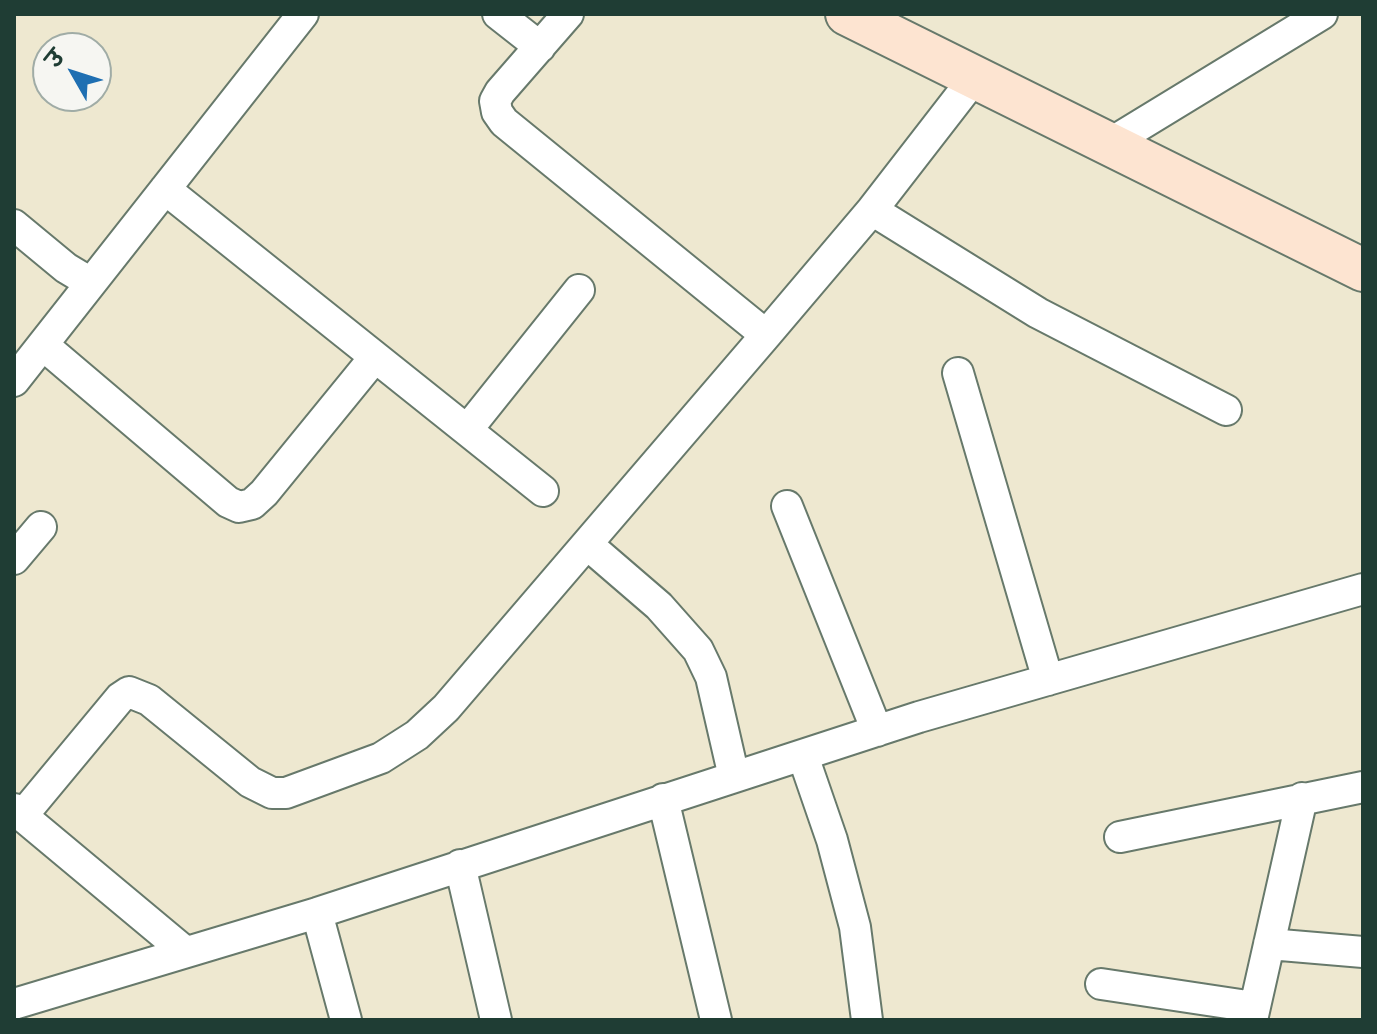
<!DOCTYPE html>
<meta charset="utf-8">
<style>
body{margin:0}
#map{position:relative;width:1377px;height:1034px;overflow:hidden;background:#eee8d0;font-family:"Patrick Hand","Playpen Sans Deva",sans-serif}
canvas{display:block}
.frame{position:absolute;inset:0;border:16px solid #1f3d34;pointer-events:none}
.north{position:absolute;left:32px;top:32px;width:80px;height:80px;box-sizing:border-box;background:#f6f6f2;border:2px solid #a0aca6;border-radius:50%;rotate:309deg;font-size:22px;font-weight:700;line-height:32px;text-align:center;color:#1f3d34}
.north::after{content:'';display:block;margin:auto;width:28px;height:36px;background:#1f6fb2;clip-path:polygon(50% 0,100% 100%,50% 72%,0 100%)}
</style>
<div id="map">
<canvas width="1377" height="1034"></canvas>
<div class="frame"></div>
<div class="north">उ</div>
</div>
<script>
const g = document.querySelector('canvas').getContext('2d');
g.lineJoin = 'round';
function poly(rows) {
  const path = new Path2D();
  for (const r of rows) {
    path.moveTo(r[0], r[1]);
    for (let i = 2; i < r.length; i += 2) path.lineTo(r[i], r[i + 1]);
  }
  return path;
}
function trace(path, color, width, dash) {
  g.strokeStyle = color;
  g.lineWidth = width;
  g.lineCap = dash ? 'butt' : 'round';
  g.setLineDash(dash || []);
  g.stroke(path);
}
const minor = poly([
 [498,14,540,47],
 [568,14,500,92,495,101,497,112,504,122,766,335],
 [1109,144,1322,14],
 [165,189,543,491],
 [872,210,1038,313,1226,410],
 [14,225,66,268,91,283],
 [43,345,228,502,239,507,252,504,264,493,375,357],
 [958,373,1048,680],
 [14,381,303,14],
 [467,430,579,290],
 [787,506,877,731],
 [587,544,659,606,698,650,711,677,734,777],
 [14,559,41,527],
 [803,756,832,840,855,927,867,1020],
 [663,799,716,1020],
 [14,809,183,950],
 [22,816,120,698,129,692,149,700,250,782,272,793,286,793,381,758,417,735,446,708,766,335,872,210,975,77],
 [1120,837,1363,787],
 [460,865,496,1020],
 [317,913,346,1020],
 [1269,944,1363,952],
 [1101,984,1254,1007],
 [14,1004,317,913,919,717,1363,589],
 [1252,1020,1302,798]
]);
const secondary = poly([
 [847,14,1363,270]
]);
trace(minor, '#67796b', 34);
trace(secondary, '#67796b', 46);
trace(minor, '#fff', 30);
trace(secondary, '#fde4d1', 42);
</script>
